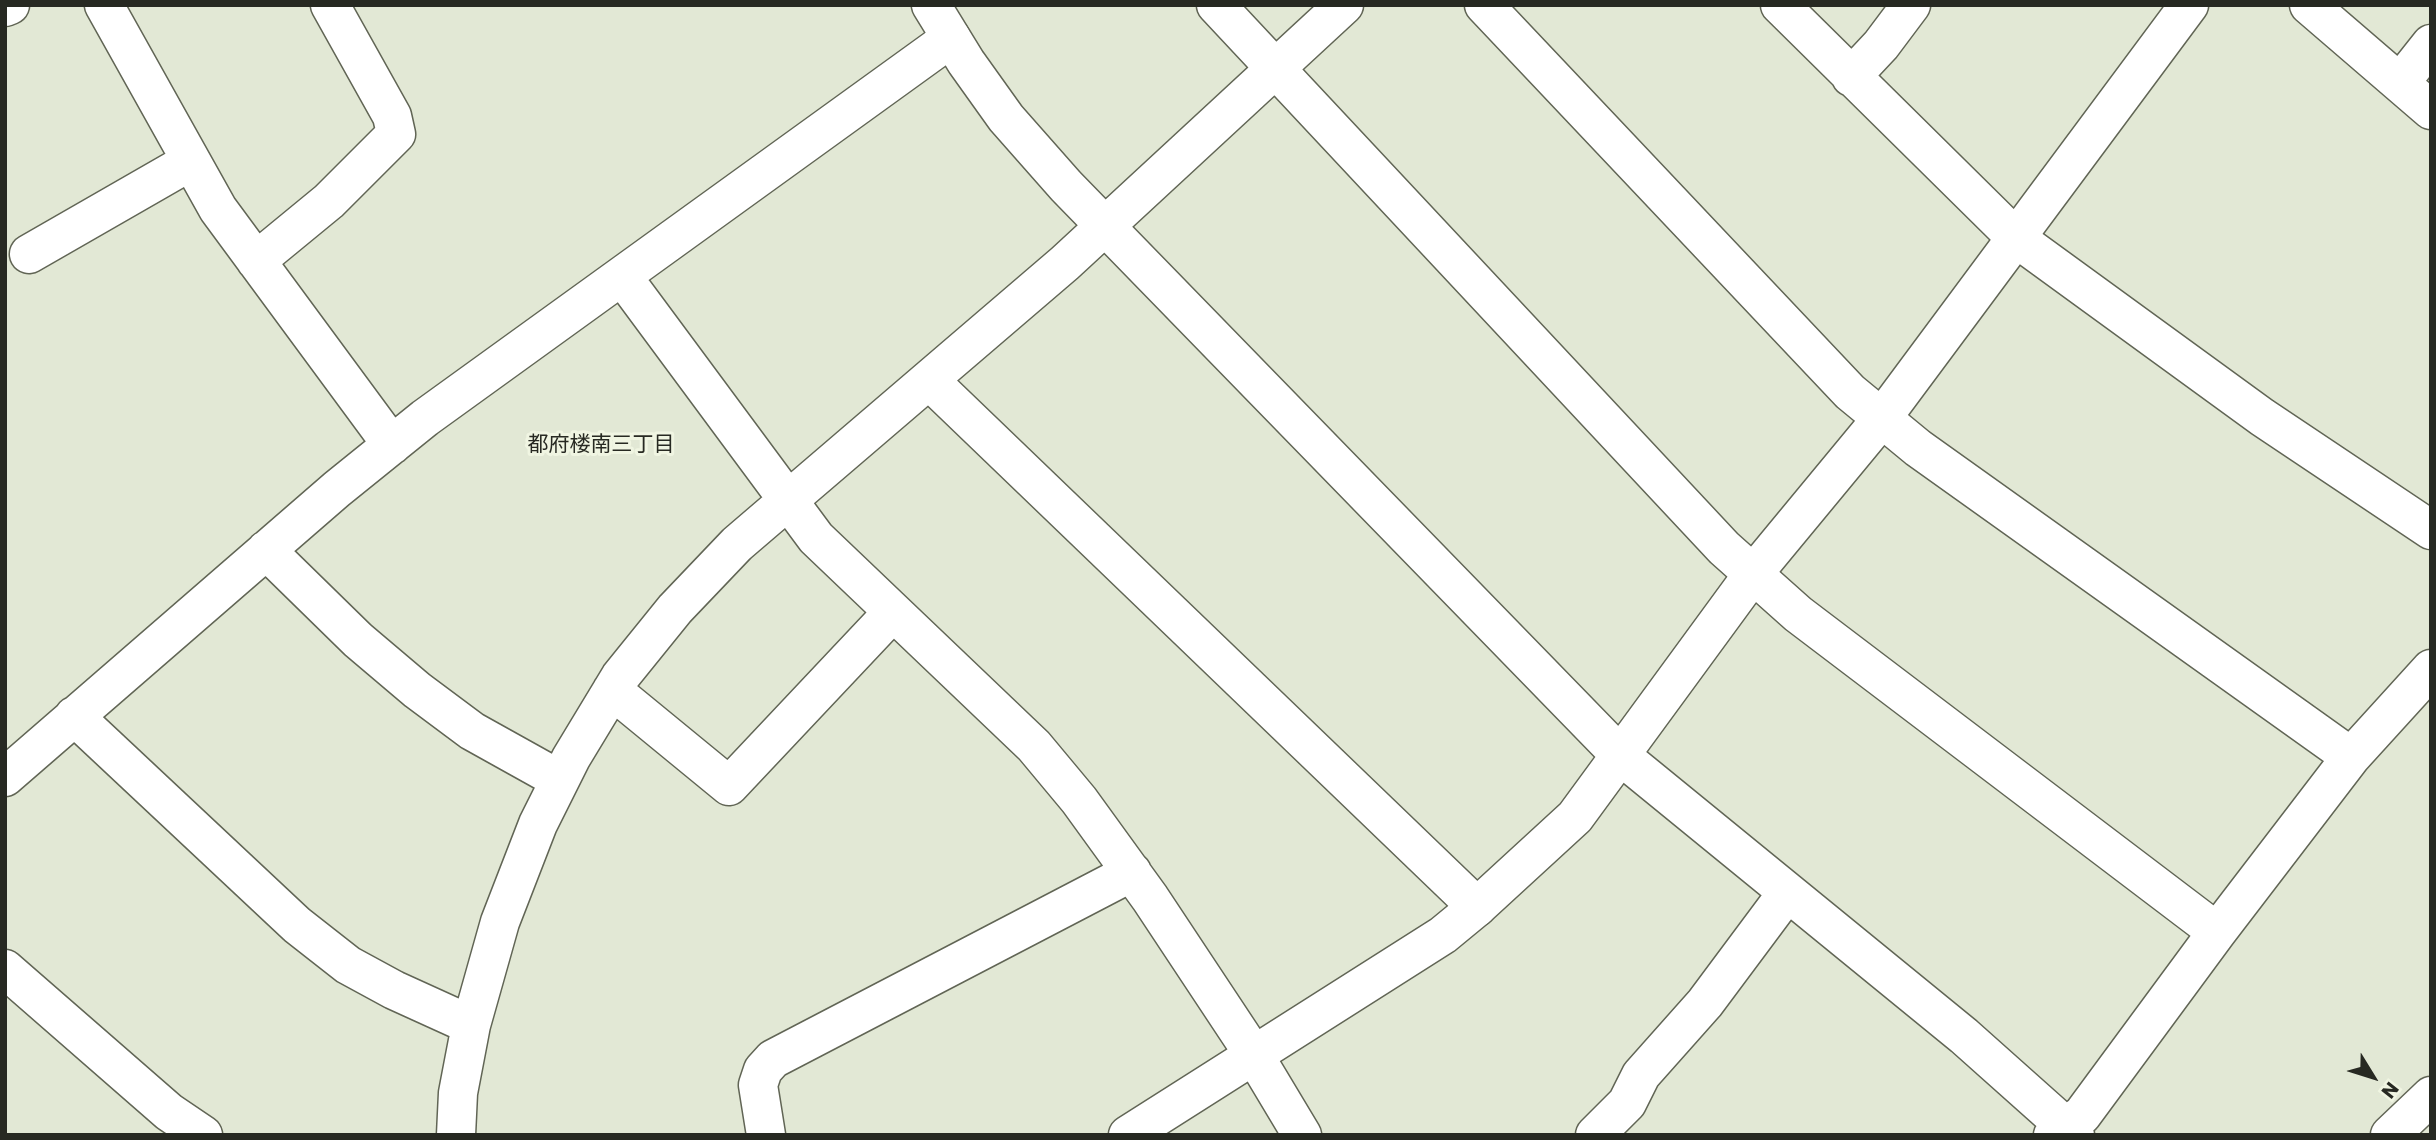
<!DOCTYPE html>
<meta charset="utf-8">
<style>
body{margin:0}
#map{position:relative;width:2436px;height:1140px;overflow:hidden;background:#e2e8d5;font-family:Poppins,sans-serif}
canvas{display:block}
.frame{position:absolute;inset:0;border:7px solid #272922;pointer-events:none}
.north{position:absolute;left:2338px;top:1042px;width:70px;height:70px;-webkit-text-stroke:5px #f0f5e2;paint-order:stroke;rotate:128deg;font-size:19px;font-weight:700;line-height:28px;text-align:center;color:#272922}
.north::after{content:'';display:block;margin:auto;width:24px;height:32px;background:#272922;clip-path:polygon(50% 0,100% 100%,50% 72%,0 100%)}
</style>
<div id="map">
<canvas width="2436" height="1140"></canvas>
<div class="frame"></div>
<div class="north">N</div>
</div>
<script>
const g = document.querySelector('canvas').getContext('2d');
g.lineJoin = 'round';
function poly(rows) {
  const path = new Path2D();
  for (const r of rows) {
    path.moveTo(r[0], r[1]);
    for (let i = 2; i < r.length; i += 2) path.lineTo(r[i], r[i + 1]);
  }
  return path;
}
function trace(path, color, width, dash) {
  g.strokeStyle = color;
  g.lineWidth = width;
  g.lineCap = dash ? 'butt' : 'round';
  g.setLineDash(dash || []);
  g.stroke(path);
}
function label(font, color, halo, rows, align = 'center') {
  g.font = font + ' Poppins,"Noto Sans JP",sans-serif';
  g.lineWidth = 6;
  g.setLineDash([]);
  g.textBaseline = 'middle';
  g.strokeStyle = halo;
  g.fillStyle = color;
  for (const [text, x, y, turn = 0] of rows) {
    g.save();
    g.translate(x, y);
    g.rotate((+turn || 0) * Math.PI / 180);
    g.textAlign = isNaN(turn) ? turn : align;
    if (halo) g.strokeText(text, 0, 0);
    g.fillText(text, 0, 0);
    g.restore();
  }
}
const minor = poly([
 [104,5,218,209,392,445],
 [1216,5,1724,548,1798,614,2217,932],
 [1484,5,1850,392,1918,448,2351,757],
 [1780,5,2016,238,2262,417,2431,530],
 [2309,5,2431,110],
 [1851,77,1881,45,1911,5],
 [2400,83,2431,44],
 [29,254,191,161],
 [256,261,329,201,396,134,392,116,330,5],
 [622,276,816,538,1034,746,1079,800,1150,898,1254,1055,1302,1135],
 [929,380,1477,907],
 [266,550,358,640,417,690,472,731,560,780],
 [612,690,729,786,893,612],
 [74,716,297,925,348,965,394,990,471,1025],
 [1621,756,1964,1036,2075,1135],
 [5,777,337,489,425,418,951,38],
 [456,1135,458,1093,471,1025,500,922,538,824,571,758,620,677,675,609,737,544,1065,263,1344,5],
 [766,1135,758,1085,763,1070,773,1059,1132,872],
 [1595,1135,1627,1103,1641,1075,1705,1003,1787,893],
 [2053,1135,2082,1115,2217,932,2351,757,2431,669],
 [2390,1135,2431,1096]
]);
const tertiary = poly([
 [931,5,966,62,1006,118,1066,186,1621,756],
 [5,7,10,5],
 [5,969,169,1112,203,1135],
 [1128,1135,1443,935,1477,907,1575,817,1753,574,1882,418,2189,5]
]);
trace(minor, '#616555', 41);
trace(tertiary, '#616555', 41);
trace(minor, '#fff', 38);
trace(tertiary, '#fff', 38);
label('21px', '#272922', '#f0f5e2', [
 ["都府楼南三丁目",601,446]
]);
</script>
